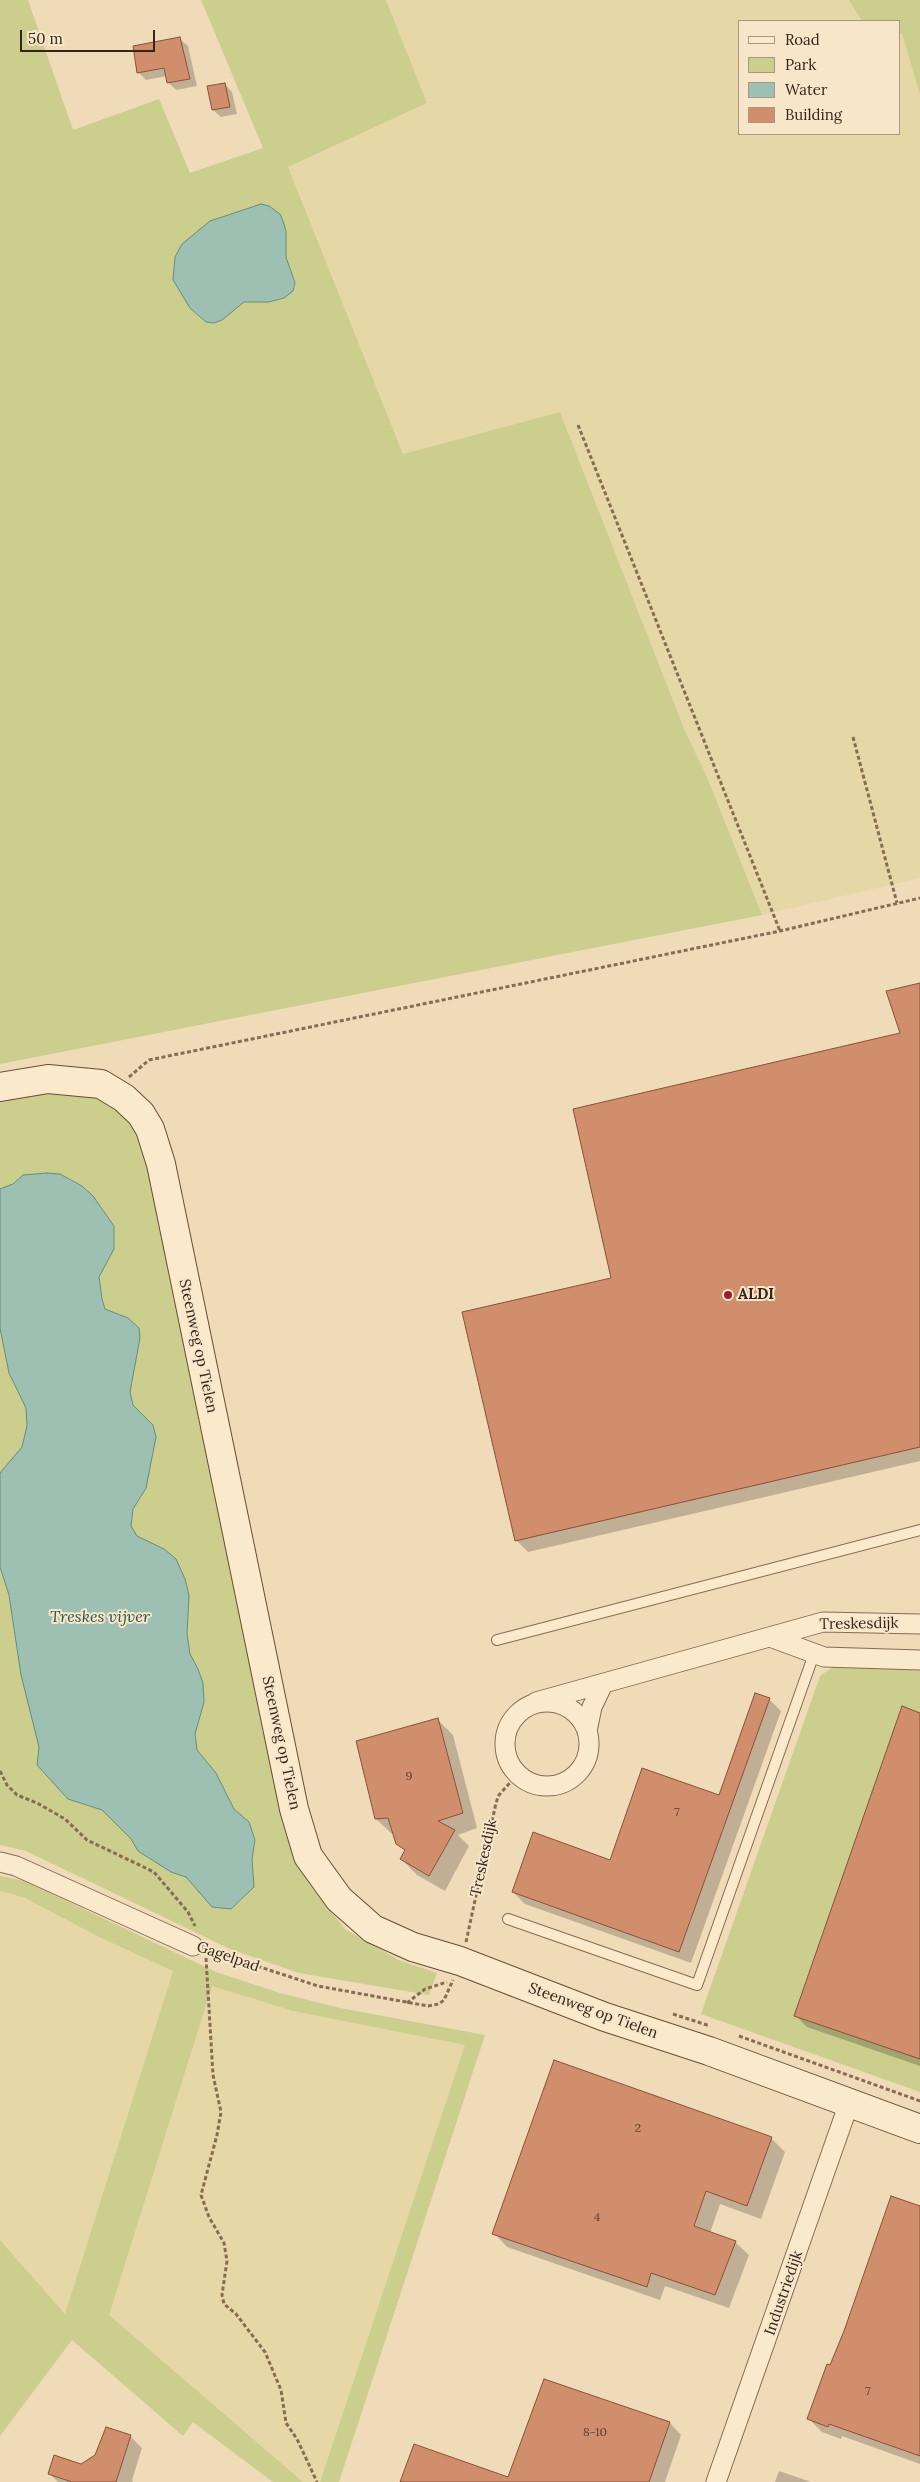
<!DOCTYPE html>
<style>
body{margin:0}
#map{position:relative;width:920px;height:2482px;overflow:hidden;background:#f0dbb9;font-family:Lora,serif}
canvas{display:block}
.legend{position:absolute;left:738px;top:20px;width:162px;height:115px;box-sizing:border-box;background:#f7e6c9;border:1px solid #a99883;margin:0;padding:6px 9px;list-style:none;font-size:15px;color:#352419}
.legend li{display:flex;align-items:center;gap:10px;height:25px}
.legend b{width:25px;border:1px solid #a99883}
.scale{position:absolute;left:20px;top:30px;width:135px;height:22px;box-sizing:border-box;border:2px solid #352419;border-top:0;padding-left:6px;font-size:15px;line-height:18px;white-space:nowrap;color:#352419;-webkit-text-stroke:4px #f7e6c9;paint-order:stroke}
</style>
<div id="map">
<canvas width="920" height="2482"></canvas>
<ul class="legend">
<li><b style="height:6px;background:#fbe9cc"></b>Road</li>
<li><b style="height:14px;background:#cbce8d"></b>Park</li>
<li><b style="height:14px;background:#9ec0b3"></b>Water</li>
<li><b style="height:14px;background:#d18e6c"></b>Building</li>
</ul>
<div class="scale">50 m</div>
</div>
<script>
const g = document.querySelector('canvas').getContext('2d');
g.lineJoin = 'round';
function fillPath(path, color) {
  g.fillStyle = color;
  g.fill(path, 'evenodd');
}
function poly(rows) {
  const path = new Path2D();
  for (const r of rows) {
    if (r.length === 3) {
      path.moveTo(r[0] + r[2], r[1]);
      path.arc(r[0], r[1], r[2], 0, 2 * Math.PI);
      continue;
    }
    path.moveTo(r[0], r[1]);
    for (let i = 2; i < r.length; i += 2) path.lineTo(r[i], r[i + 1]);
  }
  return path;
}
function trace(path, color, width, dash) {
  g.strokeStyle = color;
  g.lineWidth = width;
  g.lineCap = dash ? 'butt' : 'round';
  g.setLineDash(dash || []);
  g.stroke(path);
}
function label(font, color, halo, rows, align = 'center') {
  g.font = font + ' Lora,serif';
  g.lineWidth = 4;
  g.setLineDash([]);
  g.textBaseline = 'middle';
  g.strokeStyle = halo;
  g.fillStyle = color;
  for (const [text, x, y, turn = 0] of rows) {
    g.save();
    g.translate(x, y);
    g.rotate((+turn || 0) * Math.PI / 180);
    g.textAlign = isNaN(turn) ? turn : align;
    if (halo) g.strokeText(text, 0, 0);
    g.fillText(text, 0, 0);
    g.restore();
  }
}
fillPath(poly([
 [386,0,849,0,862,21,739,21,739,134,899,134,899,35,902,33,920,95,920,878,762,915,707,777,685,731,560,412,403,454,288,167,427,103],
 [0,1891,25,1898,99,1937,173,1971,65,2315,0,2240],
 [212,1986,293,2011,466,2045,320,2482,303,2482,108,2315]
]), '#e6d7a6');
fillPath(poly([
 [0,0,28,0,73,130,159,99,190,173,263,148,201,0,386,0,427,103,288,167,403,454,560,412,685,731,707,777,762,915,0,1064],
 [286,231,286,257,295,286,284,298,269,302,244,302,214,323,206,322,190,308],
 [849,0,920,0,920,95,902,33,899,35,899,21,862,21],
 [0,1090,136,1093,292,1845,312,1888,346,1930,399,1960,437,1973,429,1995,299,1973,230,1949,26,1851,0,1845],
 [837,1664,920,1666,920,2092,701,2014,820,1676],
 [0,1876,25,1881,216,1972,280,1993,340,2008,485,2035,339,2482,320,2482,465,2045,293,2011,212,1986,109,2315,303,2482,273,2482,193,2422,183,2436,72,2340,0,2436,0,2240,65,2314,173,1971,99,1937,25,1898,0,1891]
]), '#cbce8d');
const water = poly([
 [261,204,269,206,280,214,283,221,286,231,286,257,295,283,293,291,284,298,269,302,244,302,222,320,214,323,206,322,190,308,173,280,175,257,182,244,210,221,261,204],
 [47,1173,60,1174,82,1186,93,1196,114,1226,114,1249,99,1277,102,1299,105,1309,128,1318,139,1328,140,1338,130,1392,133,1405,153,1425,156,1437,146,1488,133,1509,131,1526,137,1536,164,1549,176,1559,185,1579,189,1595,187,1634,190,1654,198,1669,203,1683,204,1702,195,1734,197,1750,216,1773,234,1809,249,1822,255,1840,252,1859,254,1887,231,1909,212,1907,186,1877,171,1872,138,1851,131,1839,102,1810,68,1799,37,1765,39,1747,21,1675,9,1595,0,1567,0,1473,22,1447,27,1426,26,1408,9,1373,0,1328,0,1189,13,1184,23,1175,47,1173]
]);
fillPath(water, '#9ec0b3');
trace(water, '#668d80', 1);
fillPath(poly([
 [180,39,188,46,197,86,176,90,168,82,167,76,146,80,138,72],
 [225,84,232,92,237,114,221,117,213,110],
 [920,985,920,1461,528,1552,516,1540,613,1279,902,1034],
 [769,1699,781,1711,691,1963,525,1904,513,1892,610,1861,719,1797],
 [920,1714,920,2066,807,2027,795,2015],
 [437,1719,453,1735,477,1828,458,1835,469,1846,445,1891,417,1875,401,1859,406,1851,397,1843,395,1834,392,1834,376,1819],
 [771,2138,785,2152,761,2219,720,2204,710,2233,735,2242,749,2255,729,2308,665,2286,660,2300,507,2247,494,2233],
 [920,2208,920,2464,842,2436,841,2439,822,2432,809,2419,831,2367],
 [670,2423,681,2435,665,2482,401,2482,509,2479],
 [130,2436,142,2448,132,2480,133,2482,58,2482,49,2473,82,2466],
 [779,2471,811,2482,775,2482]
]), '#0003');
const building = poly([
 [180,37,190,79,167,83,164,68,137,73,133,46,180,37],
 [225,83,230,107,212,110,207,86,225,83],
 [920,983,920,1447,515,1541,462,1312,611,1278,573,1109,900,1033,886,991,920,983],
 [755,1693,770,1698,679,1952,512,1892,533,1832,610,1860,642,1768,719,1795,755,1693],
 [902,1706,920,1713,920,2059,794,2016,902,1706],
 [438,1718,463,1813,438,1821,455,1830,429,1876,400,1859,405,1850,396,1844,388,1818,375,1819,356,1741,438,1718],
 [554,2060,772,2137,747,2206,706,2191,694,2226,736,2241,715,2295,651,2273,647,2287,492,2234,554,2060],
 [891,2196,920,2206,920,2456,829,2424,828,2427,807,2419,827,2364,830,2365,844,2331,891,2196],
 [544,2379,670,2422,649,2482,400,2482,414,2444,508,2477,544,2379],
 [106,2427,131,2435,116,2482,72,2482,48,2474,54,2455,81,2464,95,2455,106,2427]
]);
fillPath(building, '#d18e6c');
trace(building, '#875138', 1);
const lane = poly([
 [497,1640,920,1530],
 [508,1919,697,1985,814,1654]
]);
const street = poly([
 [770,1637,824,1657,920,1660],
 [547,1744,42],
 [536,1702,823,1622,920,1624],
 [587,1731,592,1707,603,1684],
 [0,1862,16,1866,193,1946],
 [716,2482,849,2103]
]);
const secondary = poly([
 [0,1087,48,1079,101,1084,124,1098,141,1114,150,1129,161,1164,294,1809,308,1856,339,1899,373,1929,413,1947,460,1961,605,2017,709,2051,920,2129]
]);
trace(lane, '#876b53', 12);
trace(street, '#876b53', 21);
trace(secondary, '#684c37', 30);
trace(poly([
 [578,425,780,931],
 [853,737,897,903],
 [129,1077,149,1060,780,931,920,898],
 [0,1771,7,1785,17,1795,37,1803,65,1819,87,1840,154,1872,188,1912,195,1926],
 [466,1942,496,1803,499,1795,517,1775],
 [208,1950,318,1986,428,2006,439,2004,444,2000,453,1980],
 [206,1958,213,2075,221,2112,217,2135,201,2195,209,2217,224,2243,227,2261,222,2295,224,2304,236,2314,265,2352,281,2390,286,2423,297,2439,317,2482],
 [407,2003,425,1989,447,1982],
 [673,2014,710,2026],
 [739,2036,920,2101]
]), '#876b53', 3, [4, 2.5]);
trace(lane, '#fbe9cc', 10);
trace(street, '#fbe9cc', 19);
trace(secondary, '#fbe9cc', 28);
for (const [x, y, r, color] of [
 [728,1295,5,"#99202a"]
]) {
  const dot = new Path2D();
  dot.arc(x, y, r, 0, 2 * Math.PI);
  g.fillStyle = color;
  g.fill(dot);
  trace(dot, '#f7e6c9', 2);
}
label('12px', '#5c3e2e', null, [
 ["9",409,1777],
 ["7",677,1813],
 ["2",638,2129],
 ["4",597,2218],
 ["7",868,2392],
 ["8-10",595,2433]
]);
label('bold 15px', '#352419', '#f7e6c9', [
 ["ALDI",738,1295]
], 'left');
label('15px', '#352419', '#f7e6c9', [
 ["Steenweg op Tielen",198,1346,78],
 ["Treskesdijk",859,1624,-1],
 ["Steenweg op Tielen",281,1743,78],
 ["Treskesdijk",484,1858,-78],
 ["Gagelpad",228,1957,19],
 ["Steenweg op Tielen",593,2011,20],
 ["Industriedijk",784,2293,-71]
]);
label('italic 16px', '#27564f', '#f7e6c9', [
 ["Treskes vijver",100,1617]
]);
</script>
